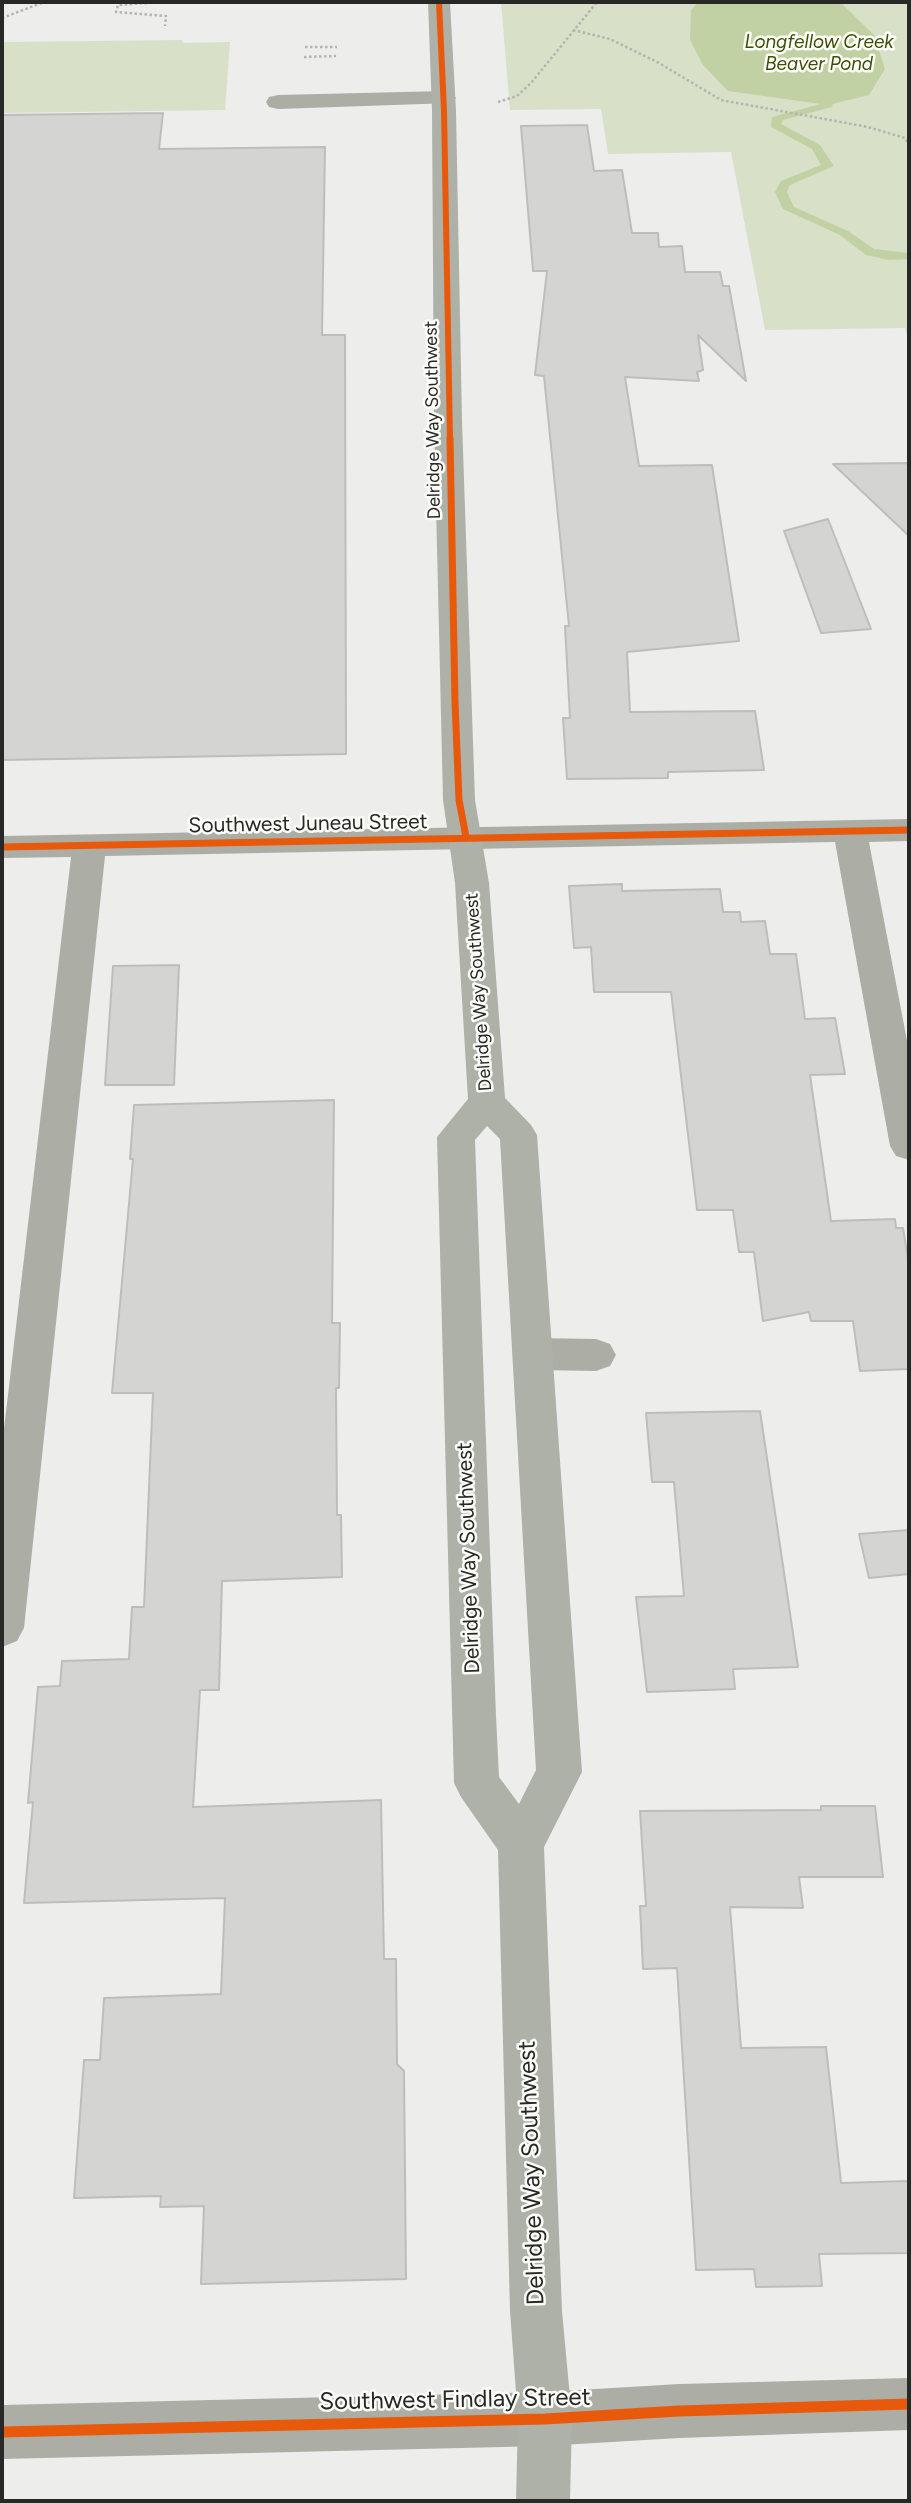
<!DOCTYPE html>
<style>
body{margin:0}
#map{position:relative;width:911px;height:2503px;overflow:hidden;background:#edeeec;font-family:Figtree,sans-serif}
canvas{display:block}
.frame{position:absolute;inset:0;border:4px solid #282927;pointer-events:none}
</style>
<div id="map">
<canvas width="911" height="2503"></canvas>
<div class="frame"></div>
</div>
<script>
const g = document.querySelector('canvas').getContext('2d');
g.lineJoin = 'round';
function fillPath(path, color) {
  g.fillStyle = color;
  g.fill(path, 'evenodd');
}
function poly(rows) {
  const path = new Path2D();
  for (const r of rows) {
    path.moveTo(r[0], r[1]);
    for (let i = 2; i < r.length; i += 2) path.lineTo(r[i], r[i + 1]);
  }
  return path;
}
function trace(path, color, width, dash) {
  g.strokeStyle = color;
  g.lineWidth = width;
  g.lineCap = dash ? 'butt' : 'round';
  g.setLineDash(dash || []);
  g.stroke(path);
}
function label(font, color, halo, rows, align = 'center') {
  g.font = font + ' Figtree,sans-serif';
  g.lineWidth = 5;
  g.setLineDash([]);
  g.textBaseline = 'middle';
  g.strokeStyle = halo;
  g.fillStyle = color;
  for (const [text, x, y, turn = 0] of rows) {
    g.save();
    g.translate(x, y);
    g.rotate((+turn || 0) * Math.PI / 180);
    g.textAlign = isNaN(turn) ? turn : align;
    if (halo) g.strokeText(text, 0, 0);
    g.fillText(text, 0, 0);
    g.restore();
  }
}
fillPath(poly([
 [501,2,909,2,909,344,905,328,765,330,731,152,608,154,601,109,510,110],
 [182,40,183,43,230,42,225,110,2,113,2,42]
]), '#d8e0c8');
fillPath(poly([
 [698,2,834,2,842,4,874,35,885,69,869,95,828,105,728,91,703,65,690,40,691,10]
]), '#c2d1a3');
fillPath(poly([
 [828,102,833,105,832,107,783,120,781,124,820,145,834,166,790,185,787,192,794,207,848,231,874,249,909,253,909,259,889,260,866,255,840,235,783,209,775,192,781,181,821,165,812,149,771,127,772,117,828,102]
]), '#c2d1a3');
const building = poly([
 [163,113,159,149,325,147,322,335,345,335,346,754,2,760,2,115,163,113],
 [587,125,594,171,622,170,632,233,658,233,659,247,682,246,685,272,720,272,723,286,729,286,746,381,698,335,703,370,697,372,699,381,625,377,639,466,712,465,739,641,627,652,630,712,755,711,764,770,668,772,668,778,567,779,563,718,570,718,565,626,569,626,544,376,535,375,547,271,533,271,521,126,587,125],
 [909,463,909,536,833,464,909,463],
 [828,519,871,629,821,633,784,531,828,519],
 [622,884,622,891,720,889,723,912,740,912,741,922,765,921,770,954,796,954,805,1019,835,1018,845,1074,810,1075,831,1221,895,1219,896,1228,903,1228,909,1265,909,1369,860,1371,853,1321,811,1321,809,1312,763,1321,754,1252,739,1252,733,1210,697,1210,671,992,594,992,591,947,574,948,569,886,622,884],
 [179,965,174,1085,105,1085,113,966,179,965],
 [334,1100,332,1323,340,1323,339,1388,336,1388,337,1515,341,1515,342,1577,222,1581,219,1690,200,1690,193,1807,381,1800,384,1959,396,1959,397,2064,404,2071,406,2279,201,2284,204,2206,160,2207,161,2196,74,2198,84,2060,100,2060,104,1998,221,1994,225,1898,24,1903,33,1802,28,1803,38,1687,60,1686,62,1661,129,1659,132,1607,144,1607,153,1393,112,1393,133,1159,130,1159,134,1105,334,1100],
 [760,1411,798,1667,733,1669,735,1689,647,1692,636,1597,684,1596,674,1482,652,1482,646,1413,760,1411],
 [909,1530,909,1574,869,1578,859,1534,909,1530],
 [821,1806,875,1806,883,1877,799,1877,803,1908,730,1907,741,2048,826,2047,841,2183,909,2181,909,2253,819,2254,822,2286,756,2287,754,2269,696,2270,677,1968,643,1969,640,1906,646,1906,640,1811,821,1810,821,1806]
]);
fillPath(building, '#d4d5d3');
trace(building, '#bdbebc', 2);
trace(poly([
 [162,2,118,5,116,12,166,16,165,26],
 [2,18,44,2],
 [573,30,610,39,659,63,721,100,868,127,905,138,909,144],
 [305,47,337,47],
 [304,57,336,56],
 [498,102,517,96,531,83,597,2]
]), '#b2b4b0', 2.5, [2.5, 2.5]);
fillPath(poly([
 [444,91,452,93,456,98,452,103,278,109,269,107,266,102,269,97,278,95,444,91],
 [909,819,909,841,869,842,909,1051,909,1160,896,1156,890,1146,835,842,105,856,24,1628,17,1641,2,1647,2,1446,71,857,2,858,2,836,909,819],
 [534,1338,596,1339,610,1344,616,1355,610,1366,596,1371,534,1370,520,1365,514,1354,520,1343,534,1338],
 [909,2378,909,2430,679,2438,545,2446,2,2459,2,2405,545,2392,679,2384,909,2378]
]), '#acaea6');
fillPath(poly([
 [428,2,450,2,456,111,462,421,475,800,489,883,505,1098,531,1125,537,1135,582,1772,544,1847,562,2311,572,2419,570,2501,516,2501,518,2419,510,2311,498,1850,461,1797,454,1783,437,1137,468,1099,455,883,443,800,434,421,432,111,428,2],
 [487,1126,500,1139,536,1770,519,1804,499,1777,496,1716,475,1140,487,1126]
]), '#adb1a8');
trace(poly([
 [439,2,444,111,450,440]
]), '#e8590c', 6);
trace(poly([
 [450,438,455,702,459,800,466,837],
 [2,847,909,830]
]), '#e8590c', 7);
trace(poly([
 [2,2432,545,2419,679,2411,909,2404]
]), '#e8590c', 11);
label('18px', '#282927', '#fbfcf8', [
 ["Delridge Way Southwest",433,420,-91],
 ["Delridge Way Southwest",479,992,-94]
]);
label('italic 19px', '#3d4e04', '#fbfcf8', [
 ["Longfellow Creek",819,42],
 ["Beaver Pond",819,64]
]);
label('21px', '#282927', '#fbfcf8', [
 ["Southwest Juneau Street",308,824,-1],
 ["Delridge Way Southwest",469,1558,-92]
]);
label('24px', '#282927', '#fbfcf8', [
 ["Delridge Way Southwest",532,2173,-92],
 ["Southwest Findlay Street",455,2400,-1]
]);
</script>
